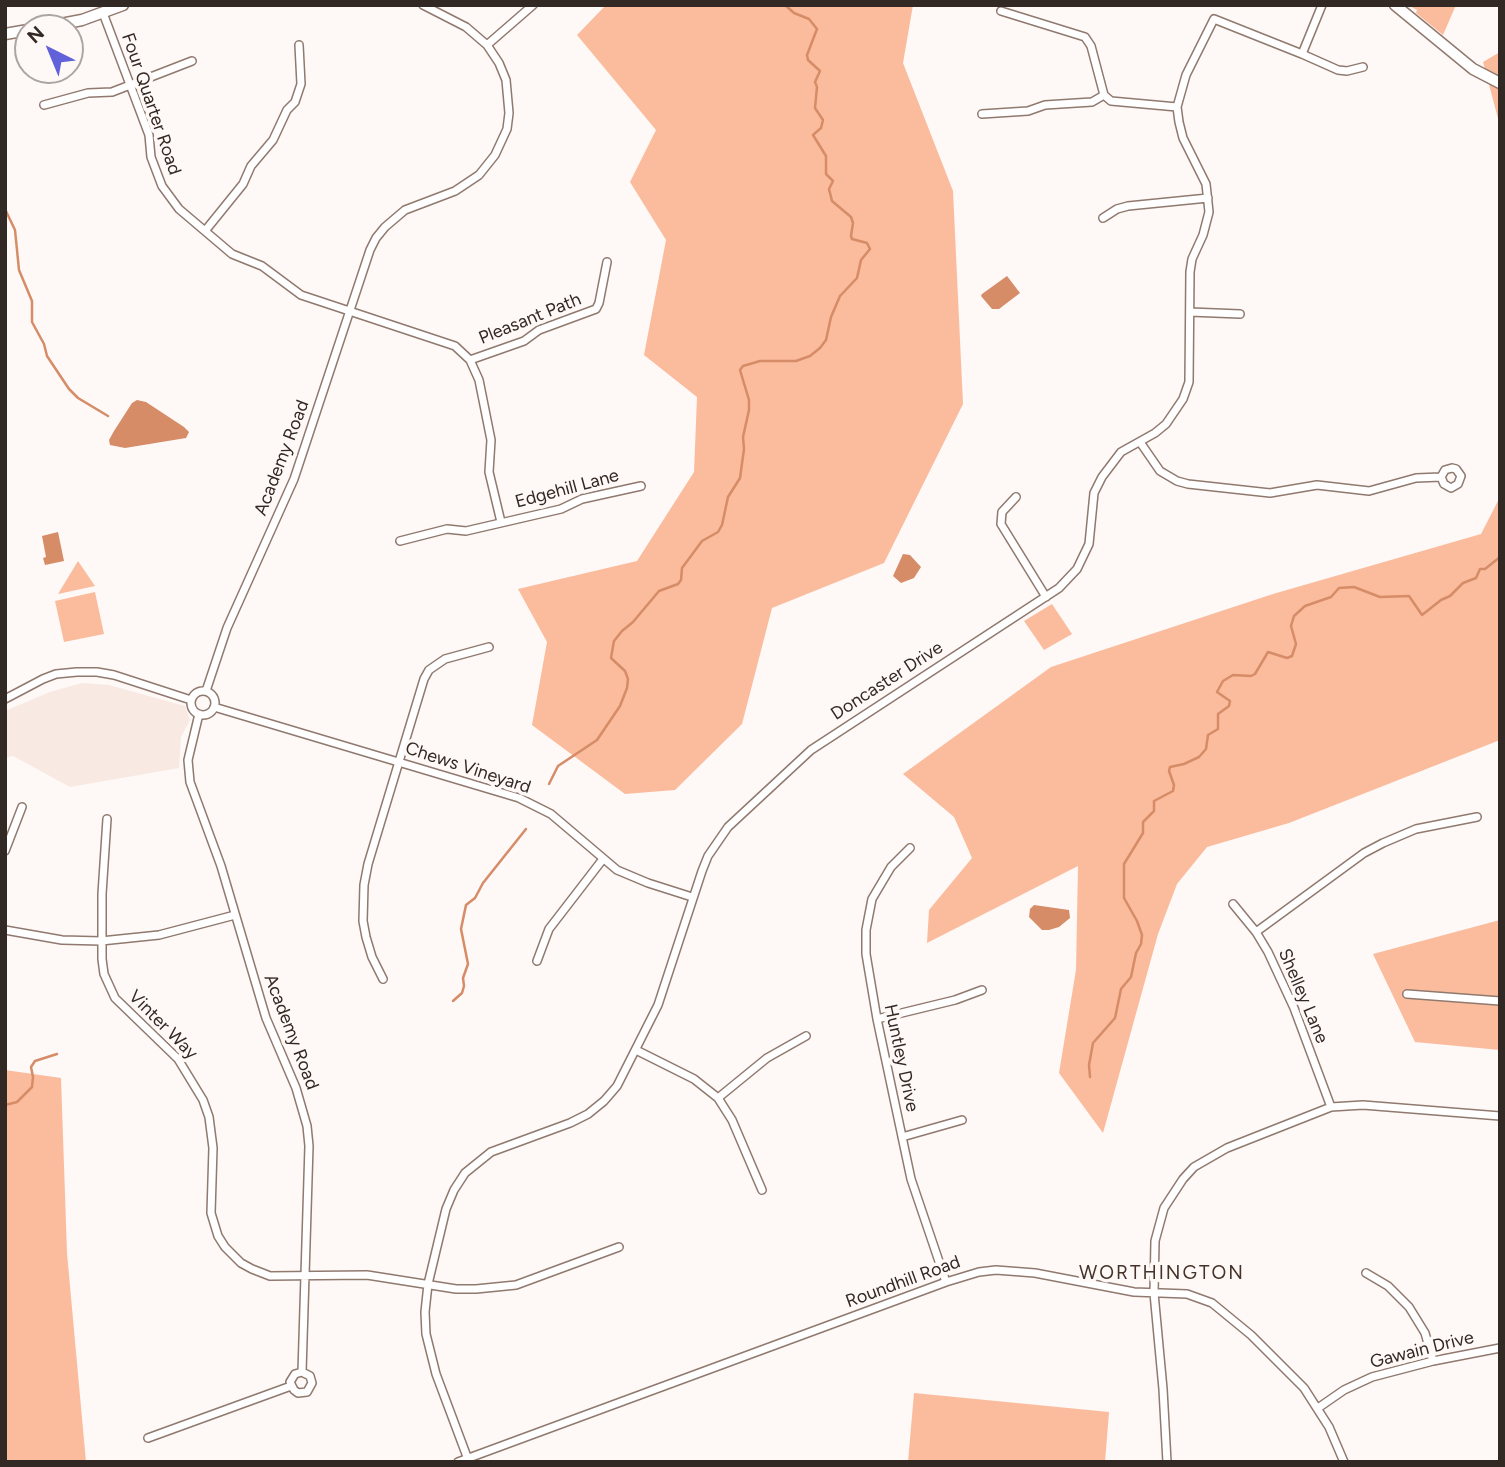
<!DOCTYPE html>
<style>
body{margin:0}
#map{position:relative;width:1505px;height:1467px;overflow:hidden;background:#fef8f6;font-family:Figtree,sans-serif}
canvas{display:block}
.frame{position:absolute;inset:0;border:7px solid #332924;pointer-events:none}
.north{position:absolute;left:14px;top:14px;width:70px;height:70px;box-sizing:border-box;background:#fef8f6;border:2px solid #ada5a2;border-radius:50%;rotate:317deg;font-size:19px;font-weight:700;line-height:28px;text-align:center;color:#332924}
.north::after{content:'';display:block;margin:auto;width:24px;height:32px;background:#6161da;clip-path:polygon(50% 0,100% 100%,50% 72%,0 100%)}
</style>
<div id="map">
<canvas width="1505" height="1467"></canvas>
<div class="frame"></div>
<div class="north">N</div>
</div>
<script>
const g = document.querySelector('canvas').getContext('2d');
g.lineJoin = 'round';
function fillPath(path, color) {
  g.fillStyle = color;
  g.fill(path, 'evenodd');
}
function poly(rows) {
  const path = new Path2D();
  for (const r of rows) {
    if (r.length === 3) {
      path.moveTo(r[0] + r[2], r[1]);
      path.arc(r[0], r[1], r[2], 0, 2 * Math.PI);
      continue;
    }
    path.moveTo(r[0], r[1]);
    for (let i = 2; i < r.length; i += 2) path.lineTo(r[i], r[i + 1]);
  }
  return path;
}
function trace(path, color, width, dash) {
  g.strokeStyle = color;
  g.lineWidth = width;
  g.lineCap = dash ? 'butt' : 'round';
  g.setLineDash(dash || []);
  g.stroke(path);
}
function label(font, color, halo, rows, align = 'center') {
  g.font = font + ' Figtree,sans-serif';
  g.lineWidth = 7;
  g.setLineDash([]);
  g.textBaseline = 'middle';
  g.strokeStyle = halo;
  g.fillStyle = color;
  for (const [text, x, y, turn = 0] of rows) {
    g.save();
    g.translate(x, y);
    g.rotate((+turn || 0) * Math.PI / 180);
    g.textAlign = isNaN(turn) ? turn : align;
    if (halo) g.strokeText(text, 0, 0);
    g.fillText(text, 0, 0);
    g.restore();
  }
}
fillPath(poly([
 [82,683,109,685,185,706,190,720,181,737,179,768,70,787,13,756,5,758,5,711,50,692]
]), '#f8eae3');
fillPath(poly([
 [606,5,913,5,903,63,953,191,963,404,884,563,772,608,742,724,675,790,625,794,532,725,547,642,518,589,637,561,694,472,697,397,644,355,666,240,630,182,656,130,577,35],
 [1408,5,1456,5,1443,35,1416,13,1417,10],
 [1500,52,1500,126,1483,62],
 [1500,497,1500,740,1289,823,1207,847,1177,884,1158,934,1103,1133,1059,1073,1076,970,1078,866,927,943,929,910,972,858,954,817,903,774,1051,667,1273,594,1481,534],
 [78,561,95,586,58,594],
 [95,592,104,634,64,642,55,601],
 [1052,604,1072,634,1044,650,1024,621],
 [1500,920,1500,1050,1415,1042,1373,954],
 [5,1070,61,1078,67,1253,86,1462,5,1462],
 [914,1393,1109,1412,1105,1462,908,1462]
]), '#fabc9d');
fillPath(poly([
 [1007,276,1020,293,999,309,992,309,981,296,982,294],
 [137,400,146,402,184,427,189,432,186,438,125,448,110,445,109,440,114,431,132,403],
 [58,532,64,561,45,565,43,558,46,557,42,536],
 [903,554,910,555,921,567,914,578,901,583,893,576],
 [1034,905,1069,910,1070,918,1059,927,1049,930,1042,930,1029,917,1030,909]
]), '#d58c67');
trace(poly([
 [5,209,15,230,19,270,32,301,32,322,44,344,47,356,69,389,78,398,108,416],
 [549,784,558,766,597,740,620,706,627,688,628,679,625,671,611,658,614,641,622,631,633,622,659,591,678,584,681,580,682,568,688,560,702,541,718,532,722,525,728,497,740,478,744,449,743,437,749,410,749,400,740,370,743,366,760,361,796,361,810,356,820,348,826,340,831,317,840,296,857,278,861,260,870,249,867,243,852,239,851,236,853,223,851,217,832,201,829,189,833,181,826,174,826,156,813,135,821,128,823,120,815,108,817,87,815,82,820,71,808,60,807,55,817,29,809,19,794,13,785,5],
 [453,1001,462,993,464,986,463,978,468,964,461,929,466,905,475,898,483,883,526,829],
 [1090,1077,1089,1065,1093,1043,1115,1018,1121,989,1131,977,1136,953,1141,944,1142,935,1137,921,1124,898,1124,864,1143,833,1143,822,1154,811,1154,801,1173,791,1174,785,1169,771,1170,767,1184,764,1199,757,1206,749,1208,735,1218,729,1218,714,1229,706,1230,701,1217,692,1223,681,1233,675,1251,676,1255,674,1268,652,1287,658,1292,656,1296,644,1291,626,1294,616,1305,606,1331,597,1339,588,1354,587,1380,597,1409,596,1422,615,1441,600,1450,596,1463,583,1476,578,1480,569,1485,569,1500,557],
 [5,1105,17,1102,32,1087,33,1077,31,1067,35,1061,57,1054]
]), '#d58c67', 2.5);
const street = poly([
 [1001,11,1085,37,1091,46,1104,95,1111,101,1177,107],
 [103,13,149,135,151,157,162,186,179,209,232,254,262,266,301,295,446,343,455,346,470,360,479,380,491,440,489,472,501,522],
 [487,45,533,5],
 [1302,54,1338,70,1347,71,1363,67],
 [44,105,88,93,112,92,192,61],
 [982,114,1028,111,1045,105,1092,102,1104,95],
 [1103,218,1117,209,1128,206,1208,198],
 [205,231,243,184,251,166,273,140,287,110,295,102,301,84,299,45],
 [1190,312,1240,314],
 [470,360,524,341,539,330,596,309,599,303,607,262],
 [1140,442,1160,471,1177,481,1188,484,1270,493,1317,485,1369,491,1416,478,1441,477,1444,484,1451,488,1458,484,1461,476,1456,469,1452,468,1445,470,1441,477],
 [1016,497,1002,512,1001,524,1046,597],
 [400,541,447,529,466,531,561,509,582,499,641,486],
 [203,703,12],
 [206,691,227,628,294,479,370,250,376,238,385,227,405,210,455,191,479,175,495,155,507,129,509,113,506,80,499,63,487,45,466,27,423,5],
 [5,699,43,679,56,674,77,672,97,672,114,675,191,700],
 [214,707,519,798,551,814,617,870,648,883,692,897],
 [199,714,188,760,190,782,221,866,266,1018,296,1088,307,1126,309,1146,302,1372,295,1374,290,1382,294,1390,298,1393,307,1392,312,1383,310,1376,302,1372],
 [107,819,102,894,102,959,104,974,115,998,178,1059,203,1100,209,1117,213,1148,211,1213,218,1236,225,1247,241,1263,252,1269,270,1276,367,1275,456,1289,476,1289,516,1285,619,1247],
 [910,848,891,867,872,899,866,930,866,954,877,1019,911,1179,946,1282],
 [5,851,22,807],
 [1233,904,1256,932,1268,952,1294,1008,1331,1107],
 [5,930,62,940,101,941,159,935,235,915],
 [1256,932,1364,853,1383,843,1416,829,1477,817],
 [537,961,549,929,603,859],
 [383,979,372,957,366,937,363,921,364,885,368,864,424,679,429,670,445,659,489,647],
 [1407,994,1500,1001],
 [877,1019,955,1000,982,990],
 [636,1050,694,1079,718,1098,732,1120,762,1190],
 [718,1098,767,1058,806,1036],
 [902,1137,962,1120],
 [1366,1273,1388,1286,1409,1307,1425,1333,1433,1361],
 [1318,1408,1344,1390,1372,1377,1433,1361,1500,1348],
 [148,1438,291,1386],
 [458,1462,946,1282,979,1272,996,1270,1035,1273,1134,1292,1187,1294,1212,1303,1251,1335,1304,1388,1329,1427,1344,1462],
 [469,1462,436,1374,426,1334,425,1312,428,1284,446,1209,454,1190,465,1173,491,1152,570,1123,588,1114,604,1101,617,1086,658,1005,702,871,708,856,728,827,811,750,1059,588,1077,569,1089,544,1094,493,1102,477,1121,452,1155,433,1166,424,1183,399,1189,382,1190,272,1192,259,1203,235,1209,212,1206,184,1183,138,1179,122,1177,107,1186,75,1214,19,1302,54,1322,5],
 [1167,1462,1163,1389,1154,1293,1155,1241,1164,1208,1183,1179,1194,1167,1227,1148,1331,1107,1363,1105,1500,1116]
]);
const secondary = poly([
 [1395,5,1473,69,1500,83],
 [40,28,82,20,123,5],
 [5,34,28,30]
]);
trace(street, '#90796e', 10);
trace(secondary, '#90796e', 13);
trace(street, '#fff', 7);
trace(secondary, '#fff', 10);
label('18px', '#332924', '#fef8f6', [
 ["Four Quarter Road",151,104,71],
 ["Pleasant Path",530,319,-22],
 ["Academy Road",282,458,-69],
 ["Edgehill Lane",567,489,-15],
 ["Doncaster Drive",887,681,-33],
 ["Chews Vineyard",468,768,18],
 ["Shelley Lane",1303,996,67],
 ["Vinter Way",163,1025,45],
 ["Academy Road",291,1032,69],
 ["Huntley Drive",901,1058,78],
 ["Roundhill Road",903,1282,-20],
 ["Gawain Drive",1422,1350,-14]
]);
g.letterSpacing = '2px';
label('19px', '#453228', '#fef8f6', [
 ["WORTHINGTON",1162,1273]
]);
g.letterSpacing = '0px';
</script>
